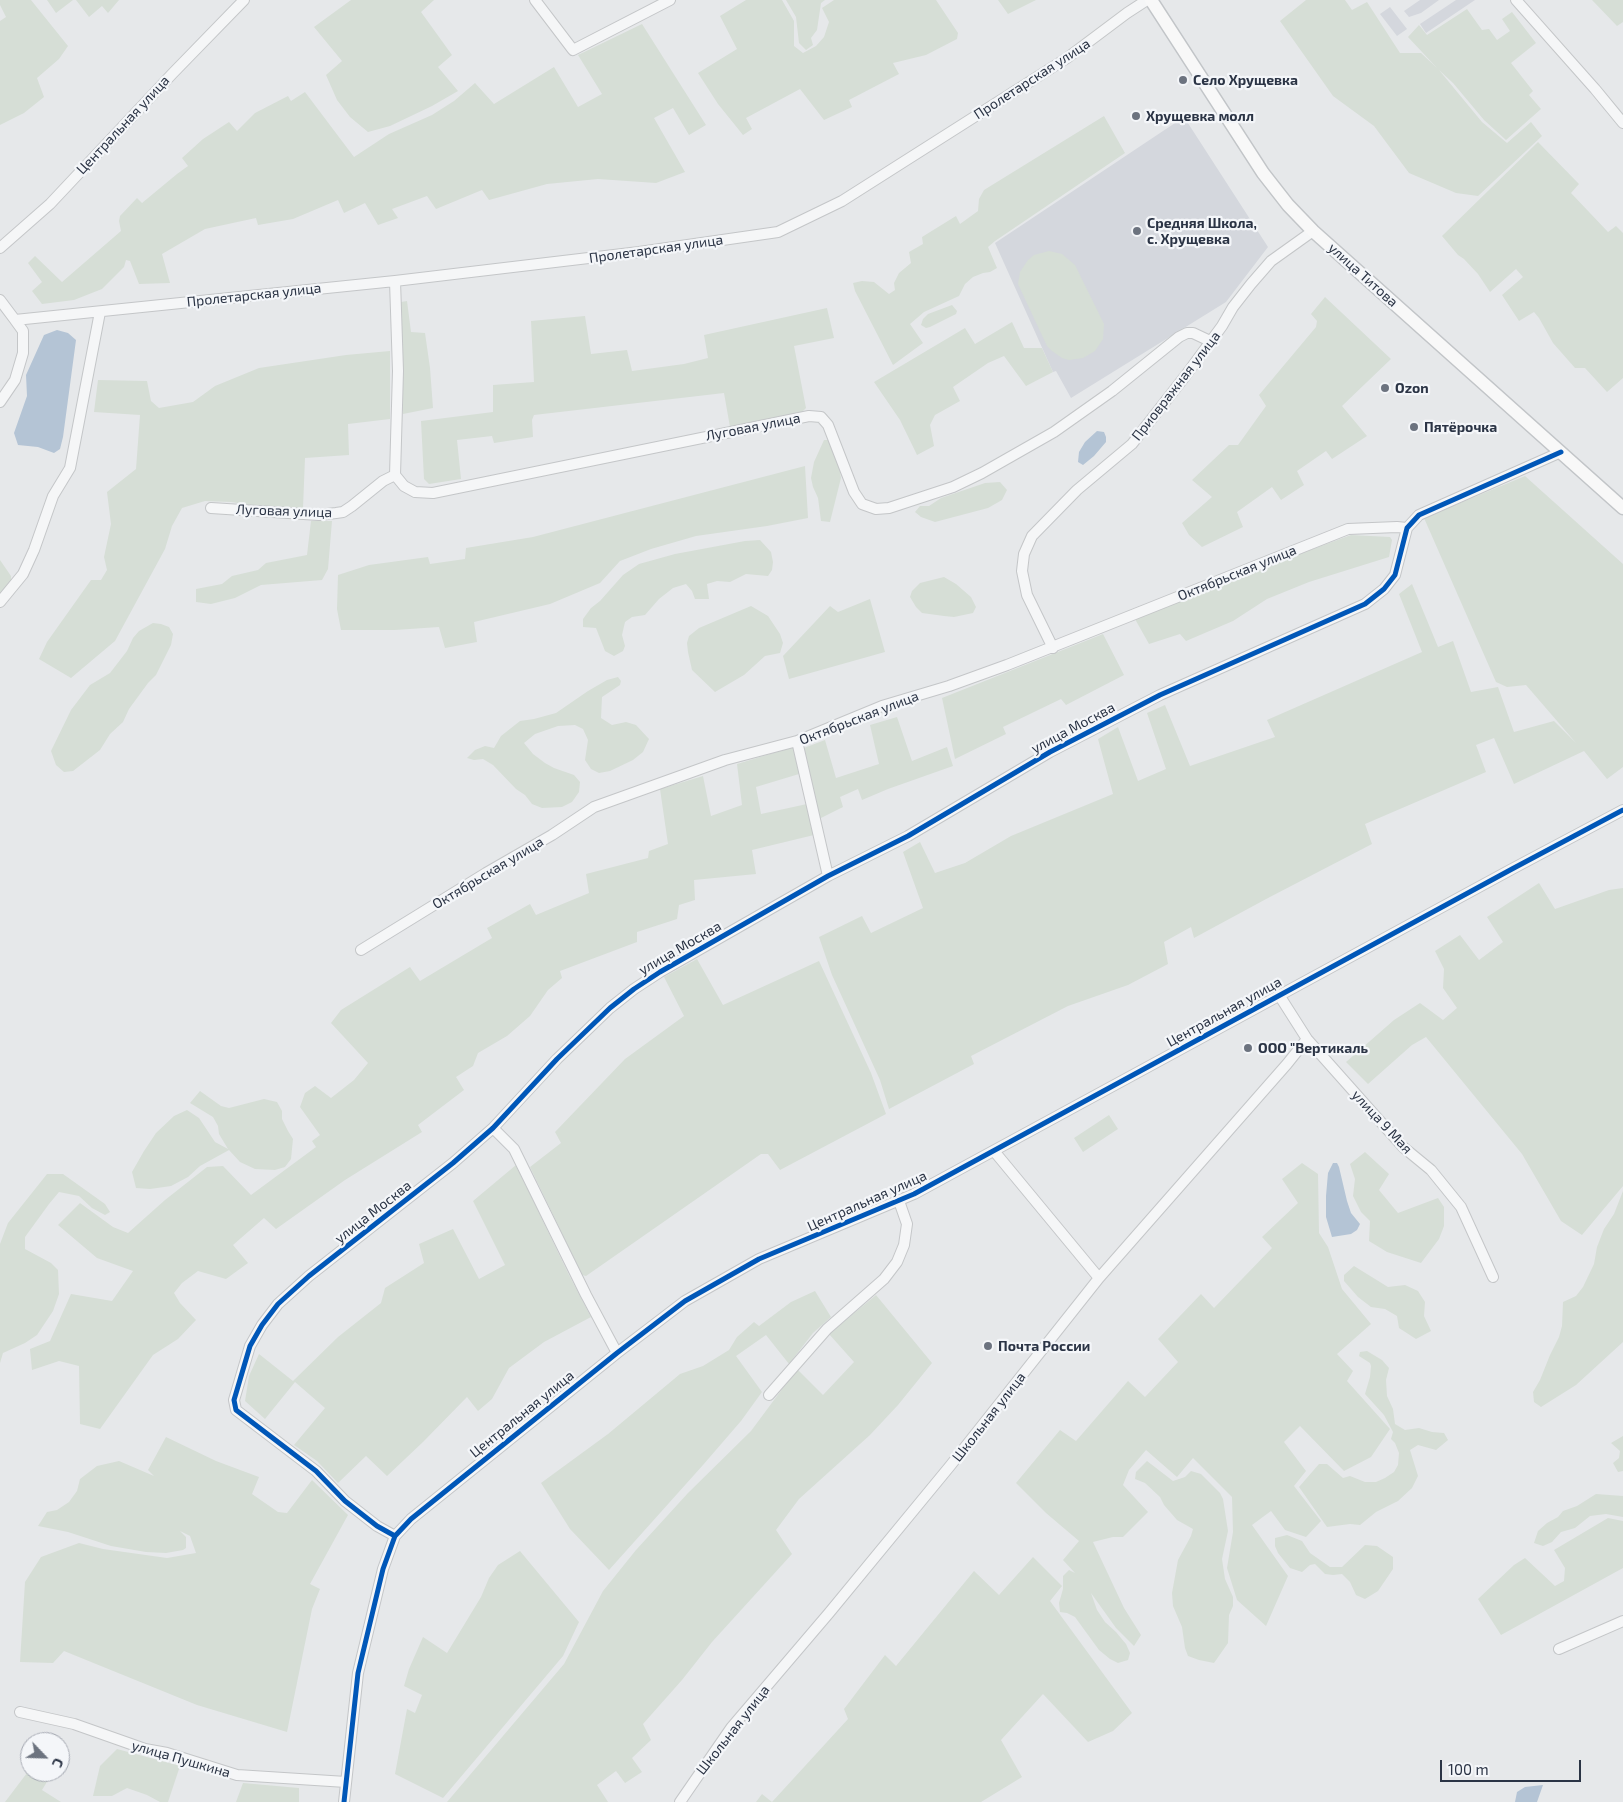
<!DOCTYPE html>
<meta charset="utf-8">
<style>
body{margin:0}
#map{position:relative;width:1623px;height:1802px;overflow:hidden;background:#e6e8ea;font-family:"Exo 2",sans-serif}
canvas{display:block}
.north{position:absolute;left:20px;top:1732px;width:50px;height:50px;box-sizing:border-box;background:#f4f6f9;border:1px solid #a4a8b1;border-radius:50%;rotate:114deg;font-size:14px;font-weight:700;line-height:20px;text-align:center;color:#2b3445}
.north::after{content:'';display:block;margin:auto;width:18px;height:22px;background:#6c737f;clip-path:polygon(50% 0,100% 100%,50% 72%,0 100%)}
.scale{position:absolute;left:1440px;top:1760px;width:141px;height:22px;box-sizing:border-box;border:2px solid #2b3445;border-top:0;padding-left:6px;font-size:15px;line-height:18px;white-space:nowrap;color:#2b3445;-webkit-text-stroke:4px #f4f6f9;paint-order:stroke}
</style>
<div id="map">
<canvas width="1623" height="1802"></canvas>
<div class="north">С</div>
<div class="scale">100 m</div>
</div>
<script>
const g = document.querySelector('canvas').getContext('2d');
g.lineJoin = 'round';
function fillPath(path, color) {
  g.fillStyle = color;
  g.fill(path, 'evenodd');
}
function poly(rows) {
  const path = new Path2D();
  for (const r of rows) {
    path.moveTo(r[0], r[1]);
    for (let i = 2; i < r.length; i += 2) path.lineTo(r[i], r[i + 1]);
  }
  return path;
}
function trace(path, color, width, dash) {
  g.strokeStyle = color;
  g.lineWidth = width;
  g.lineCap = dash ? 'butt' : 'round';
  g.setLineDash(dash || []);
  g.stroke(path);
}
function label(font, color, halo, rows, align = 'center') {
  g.font = font + ' "Exo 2",sans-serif';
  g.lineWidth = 4.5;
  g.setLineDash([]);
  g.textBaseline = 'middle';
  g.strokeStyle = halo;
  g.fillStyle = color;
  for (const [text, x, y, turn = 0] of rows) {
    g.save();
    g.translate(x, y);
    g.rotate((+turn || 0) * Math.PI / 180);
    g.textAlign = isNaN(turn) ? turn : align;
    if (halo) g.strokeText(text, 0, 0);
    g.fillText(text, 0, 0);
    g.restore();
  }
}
fillPath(poly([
 [1420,0,1439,0,1421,13,1409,17,1404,11],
 [1456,0,1475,0,1426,33,1420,24],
 [1390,7,1407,29,1397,36,1380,14],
 [1184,117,1268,247,1226,302,1071,398,1056,371,1053,372,995,243]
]), '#d4d7dd');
fillPath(poly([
 [0,0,31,0,68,46,59,59,37,78,44,97,24,113,0,125,0,21,6,17,0,5],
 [47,0,73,0,56,13],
 [76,0,119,0,108,13,102,6,89,17],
 [351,0,434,0,421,12,452,55,438,67,458,91,432,106,390,126,368,132,350,117,337,100,326,75,342,61,314,27],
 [746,0,782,0,794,21,794,46,803,53,816,46,824,37,829,22,822,8,834,0,936,0,958,33,957,39,926,55,893,63,899,74,849,100,852,107,824,120,800,89,746,118,752,129,743,135,718,104,698,73,737,49,720,16],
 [786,0,825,0,821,3,817,30,811,38,813,45,806,50,799,43,796,17],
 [998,0,1036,0,1008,14],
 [1306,0,1345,0,1352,10,1367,2,1400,53,1421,53,1437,68,1408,37,1419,25,1427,35,1467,9,1482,30,1489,29,1497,40,1510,31,1502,19,1512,12,1536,43,1511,63,1533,91,1529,95,1541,109,1506,140,1484,120,1453,83,1439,70,1482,122,1507,143,1531,122,1542,136,1478,196,1456,193,1409,173,1374,126,1333,96,1280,21],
 [1592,0,1623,0,1623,22,1617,26],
 [642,24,706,125,689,135,673,108,654,118,685,172,656,183,598,179,547,184,489,200,482,190,436,209,427,196,392,209,398,218,378,225,365,203,344,213,338,200,293,219,258,225,256,218,205,229,162,254,170,283,139,284,130,261,126,260,124,267,102,289,74,300,42,304,32,291,42,282,28,263,35,256,62,282,121,231,119,221,120,216,137,198,142,203,177,174,188,166,182,158,203,139,229,122,237,131,255,113,288,96,291,101,305,92,354,157,389,134,432,115,454,101,475,83,494,104,554,67,578,107,602,94,578,55],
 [1104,116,1125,153,995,241,988,247,997,268,990,272,983,273,973,277,965,284,959,296,924,312,910,324,923,343,893,365,855,291,853,283,862,281,874,282,889,294,895,290,894,283,899,273,911,263,909,252,923,244,922,237,956,216,960,224,978,211,979,199,984,190],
 [1538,142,1579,184,1571,193,1608,232,1616,226,1623,233,1623,378,1607,392,1585,368,1575,368,1553,343,1539,318,1534,312,1519,321,1502,295,1523,277,1516,269,1490,292,1478,274,1464,259,1458,255,1442,236],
 [1049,251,1062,254,1075,265,1104,324,1103,339,1095,351,1083,358,1069,360,1062,358,1052,351,1047,346,1018,284,1020,272,1028,260,1034,255],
 [1325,297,1391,359,1342,406,1367,436,1332,459,1326,451,1297,471,1304,485,1281,500,1272,487,1237,512,1243,527,1202,547,1189,535,1182,523,1212,497,1192,480,1229,445,1238,445,1266,406,1259,395,1316,327,1317,321,1311,314],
 [407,301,411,332,425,333,430,368,433,408,403,414,401,302],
 [952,305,957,311,956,314,930,327,926,328,921,325,923,319,928,314],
 [827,308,834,338,794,346,806,408,801,413,730,427,724,393,534,415,532,420,533,437,494,443,492,436,457,440,461,479,429,484,424,479,421,421,493,412,493,385,534,382,531,321,585,316,591,354,627,350,632,371,684,364,708,358,704,335],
 [1012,322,1024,348,1042,348,1053,372,1026,386,1004,356,988,363,953,387,960,401,935,415,930,425,934,446,917,455,900,420,874,382,965,328,975,344],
 [390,351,390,419,348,424,349,455,305,458,303,508,269,508,231,502,205,501,182,508,172,526,165,549,115,641,71,678,39,659,47,642,91,580,101,580,107,570,104,557,111,524,107,492,136,469,140,415,94,412,98,380,147,381,151,401,159,408,193,402,215,386,259,368,346,355],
 [824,440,829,440,839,466,841,478,830,522,821,521,818,498,813,487,811,478,814,462],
 [805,466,808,518,767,526,696,536,651,549,620,561,600,583,550,604,474,622,477,642,445,648,439,627,395,630,341,630,337,609,338,575,369,565,428,557,430,564,465,559,466,548,533,537],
 [1525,476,1623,564,1623,767,1607,779,1584,751,1514,784,1494,738,1476,745,1486,772,1365,824,1372,844,1268,898,1194,938,1191,927,1164,942,1168,964,1128,985,1068,1006,971,1056,974,1064,889,1109,880,1080,832,975,819,937,862,916,871,933,923,908,903,852,920,842,935,873,965,863,1011,836,1113,794,1098,739,1118,727,1138,781,1166,769,1147,713,1165,705,1190,766,1275,737,1267,720,1422,652,1399,594,1412,584,1438,647,1453,641,1471,692,1498,687,1514,732,1554,721,1576,743,1526,685,1507,687,1496,682,1424,518],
 [1000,482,1007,490,1002,500,988,508,935,522,921,517,915,512,920,506,929,506,941,498,985,483],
 [311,521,332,521,328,569,322,580,261,585,235,598,211,604,196,602,196,589,222,584,232,576,258,570,266,563,307,555],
 [1351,535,1390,537,1392,540,1389,557,1309,582,1267,599,1233,621,1186,641,1180,634,1149,644,1135,619,1310,550],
 [760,540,771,552,773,562,772,570,768,576,746,574,730,582,717,581,707,584,709,599,695,599,692,591,686,584,673,588,659,599,645,615,632,617,625,622,622,635,625,646,623,651,614,656,605,651,596,628,583,627,583,619,591,608,600,601,623,575,639,564,675,554,745,541],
 [0,560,11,576,11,582,0,596],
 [944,577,956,584,971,597,976,607,973,613,954,617,944,616,922,613,916,607,910,597,912,591,920,583],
 [870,599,885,652,789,679,783,656,830,606,838,612],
 [751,606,768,616,780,634,783,643,780,653,765,656,744,675,715,692,692,670,688,652,687,643,689,636,699,628],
 [153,623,161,624,169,627,173,634,171,645,156,675,148,683,129,709,123,722,110,734,100,750,73,771,64,772,56,765,51,751,71,710,90,685,110,673,127,651,133,638,139,631],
 [1103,634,1124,675,1066,705,1061,699,1003,727,1006,734,955,759,942,698],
 [618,677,621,681,620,685,602,697,601,718,612,725,626,722,636,725,649,739,643,752,633,760,610,771,599,773,591,769,585,760,588,740,583,729,575,725,558,726,535,734,524,743,533,754,545,763,554,768,574,775,580,782,579,792,572,802,562,807,542,808,532,804,525,795,516,789,493,765,483,759,474,760,467,758,475,750,485,746,494,748,501,736,520,721,534,719,556,713,588,691,607,680],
 [897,717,912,761,947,747,953,766,888,789,862,800,858,789,840,797,843,807,819,819,804,748,825,740,836,778,879,764,870,725],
 [793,747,799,774,756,787,761,814,807,804,814,835,752,850,756,874,694,880,695,900,679,905,677,919,637,932,637,942,560,971,562,978,548,990,530,1016,507,1036,478,1053,473,1066,456,1077,464,1090,418,1125,422,1132,345,1180,276,1229,264,1218,233,1245,248,1263,226,1279,198,1271,182,1283,174,1293,180,1303,196,1320,178,1339,153,1355,100,1429,80,1424,79,1366,59,1361,32,1370,30,1349,50,1341,71,1294,112,1301,133,1271,97,1258,58,1225,80,1203,113,1227,128,1233,165,1200,207,1167,223,1166,251,1195,316,1147,312,1141,320,1135,300,1107,305,1093,315,1086,331,1098,354,1080,368,1063,331,1023,341,1010,410,967,420,981,492,938,487,928,530,904,536,915,589,893,586,874,648,858,649,851,668,844,660,789,703,776,711,816,742,805,737,764],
 [1539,883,1555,909,1609,890,1623,888,1623,1186,1582,1235,1561,1221,1522,1154,1426,1037,1412,1045,1368,1084,1346,1062,1394,1020,1420,1003,1443,1020,1457,1008,1443,988,1444,969,1435,951,1460,935,1479,960,1503,942,1487,917],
 [697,959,723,1005,819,961,871,1073,886,1114,780,1170,768,1154,761,1154,586,1276,582,1275,530,1167,561,1143,555,1132,625,1059,684,1016,664,977],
 [200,1091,221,1106,229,1108,264,1099,277,1102,282,1111,282,1119,288,1131,293,1139,291,1159,285,1167,275,1170,255,1169,240,1162,229,1150,200,1166,188,1177,171,1186,150,1189,136,1188,132,1172,144,1151,156,1133,174,1116,187,1110,199,1118,215,1142,228,1149,219,1134,218,1126,213,1117,190,1103],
 [1109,1115,1118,1129,1083,1152,1074,1138],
 [1365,1152,1389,1174,1379,1190,1398,1213,1438,1198,1444,1207,1444,1226,1439,1239,1421,1263,1387,1252,1369,1241,1370,1221,1361,1212,1353,1196,1355,1179,1350,1164],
 [1302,1163,1318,1174,1319,1233,1328,1247,1342,1289,1371,1324,1337,1354,1353,1371,1347,1381,1390,1429,1371,1457,1344,1471,1300,1426,1284,1442,1306,1471,1294,1486,1321,1521,1306,1537,1285,1530,1271,1511,1252,1525,1288,1576,1266,1626,1237,1600,1227,1568,1233,1532,1232,1497,1193,1458,1177,1477,1146,1450,1129,1470,1123,1485,1148,1512,1123,1537,1113,1537,1093,1542,1124,1608,1141,1635,1134,1646,1116,1628,1091,1593,1097,1610,1105,1622,1116,1632,1126,1644,1130,1653,1128,1660,1118,1663,1110,1659,1099,1650,1075,1617,1067,1613,1060,1612,1059,1603,1063,1589,1063,1576,1069,1570,1075,1573,1063,1560,1079,1541,1046,1513,1016,1483,1060,1430,1076,1441,1128,1381,1145,1397,1178,1362,1158,1339,1201,1294,1214,1308,1272,1248,1262,1237,1298,1203,1282,1179],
 [516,1165,569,1275,591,1317,544,1342,509,1368,492,1399,478,1411,467,1397,423,1442,387,1476,366,1456,338,1483,317,1461,294,1445,325,1408,295,1382,265,1419,245,1401,249,1376,259,1354,293,1381,338,1337,381,1303,385,1288,424,1263,419,1244,453,1229,479,1279,505,1265,473,1201],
 [47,1174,63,1174,105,1204,110,1212,105,1215,92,1208,79,1196,59,1192,49,1204,25,1237,25,1249,51,1263,58,1270,59,1294,53,1311,37,1335,25,1343,3,1353,0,1363,0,1244,8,1223],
 [1623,1191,1623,1342,1576,1385,1541,1407,1534,1402,1533,1392,1540,1380,1550,1355,1559,1337,1562,1326,1563,1302,1576,1296,1583,1287,1594,1264,1597,1247,1604,1229,1614,1214],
 [1354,1266,1388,1287,1405,1285,1418,1291,1425,1302,1424,1316,1431,1331,1416,1339,1399,1328,1397,1316,1385,1309,1371,1307,1358,1297,1344,1281,1344,1275],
 [815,1291,831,1317,813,1333,789,1364,766,1335,736,1356,762,1392,741,1421,703,1465,609,1570,570,1529,541,1483,608,1434,680,1374,703,1366,729,1350,737,1337,754,1322,759,1326,791,1302],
 [876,1295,932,1363,898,1405,870,1435,799,1499,776,1530,792,1554,712,1642,682,1680,643,1724,651,1740,632,1758,642,1772,625,1783,616,1771,597,1785,608,1802,447,1802,564,1664,603,1591,636,1550,688,1493,751,1431,797,1369,823,1395,854,1362,829,1334],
 [1367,1351,1382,1360,1389,1368,1386,1380,1387,1396,1393,1409,1395,1424,1405,1430,1419,1428,1432,1432,1444,1433,1448,1440,1436,1450,1418,1445,1410,1450,1418,1476,1412,1488,1398,1501,1376,1512,1360,1525,1350,1524,1327,1527,1299,1487,1319,1464,1327,1464,1343,1478,1350,1476,1365,1482,1376,1482,1385,1478,1394,1472,1398,1465,1399,1453,1395,1443,1391,1439,1393,1432,1384,1415,1365,1394,1370,1377,1371,1366,1370,1363,1359,1356,1360,1352],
 [1623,1436,1623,1471,1618,1472,1613,1463,1619,1458,1620,1451,1611,1443],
 [166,1437,216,1461,259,1477,252,1494,278,1512,287,1513,312,1480,348,1515,310,1584,320,1589,312,1609,287,1732,197,1705,64,1651,53,1663,20,1662,25,1582,41,1557,79,1543,103,1549,167,1558,196,1553,190,1536,180,1531,186,1537,186,1548,183,1550,166,1553,146,1552,111,1546,68,1532,38,1526,47,1512,57,1510,69,1502,77,1491,80,1479,97,1466,119,1461,154,1476,148,1470],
 [1147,1461,1173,1481,1185,1477,1191,1471,1201,1474,1220,1493,1223,1499,1228,1531,1222,1559,1225,1579,1233,1597,1233,1606,1229,1615,1228,1643,1214,1663,1199,1660,1188,1656,1185,1648,1182,1627,1173,1606,1172,1593,1178,1560,1191,1536,1193,1529,1177,1520,1164,1505,1160,1497,1145,1483,1135,1479,1136,1472],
 [1596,1494,1623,1496,1623,1517,1606,1514,1590,1516,1575,1528,1561,1532,1552,1542,1543,1546,1534,1543,1538,1531,1547,1523,1558,1517,1563,1511,1577,1506],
 [1608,1518,1623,1521,1623,1568,1501,1635,1478,1599,1514,1565,1525,1558,1555,1586,1564,1581,1565,1568,1554,1550],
 [1287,1535,1302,1541,1310,1553,1330,1567,1342,1567,1365,1545,1377,1546,1393,1557,1393,1569,1378,1591,1365,1599,1356,1595,1350,1582,1342,1574,1333,1575,1325,1574,1315,1564,1310,1565,1302,1572,1290,1568,1278,1553,1275,1546,1275,1538],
 [520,1551,579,1622,563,1656,443,1798,395,1774,407,1709,415,1713,422,1695,404,1686,409,1669,423,1637,447,1653,481,1597,489,1578,498,1565],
 [1033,1557,1062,1586,1050,1601,1132,1713,1113,1731,1088,1742,1043,1694,1001,1740,1022,1777,981,1802,756,1802,762,1794,772,1802,848,1719,844,1709,885,1655,896,1666,974,1571,999,1595],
 [117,1749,180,1766,168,1802,160,1802,147,1795,127,1788,112,1796,93,1796,100,1766],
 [30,1769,30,1772,53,1772,42,1790,61,1802,5,1802],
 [243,1783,299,1788,299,1802,236,1802]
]), '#d6ded6');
fillPath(poly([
 [57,330,68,333,76,340,63,437,60,449,54,453,38,447,18,445,14,433,27,396,26,375,44,335],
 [1097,431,1104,432,1106,437,1106,442,1094,456,1083,465,1078,462,1079,452,1085,442],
 [1333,1163,1337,1163,1339,1167,1347,1201,1351,1213,1360,1224,1357,1230,1351,1234,1332,1237,1326,1217,1326,1196,1328,1173],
 [1543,1785,1537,1802,1515,1802,1517,1792,1525,1787]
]), '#b4c4d5');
const minor = poly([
 [535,0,573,50,670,0],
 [1516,0,1595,89,1623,123],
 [0,248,50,204,173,73,244,0],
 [0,300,15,320,395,281,639,252,778,232,842,201,1067,58,1127,13,1147,0],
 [0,402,15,380,23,353,23,331,15,320],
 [395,475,398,371,395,281],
 [211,508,319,515,336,513,343,512,352,506,383,481,395,475,404,486,415,492,433,493,809,416,821,417,828,425,854,492,862,504,876,509,889,508,953,487,982,473,1054,432,1112,391,1179,337,1187,333,1193,333,1210,341],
 [0,602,23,574,34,550,53,496,70,468,100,312],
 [1053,648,1027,595,1022,571,1024,554,1032,536,1077,490,1132,444,1186,375,1222,326,1233,307,1251,284,1271,261,1313,231],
 [797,741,828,876],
 [361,950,486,873,552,835,594,807,725,760,797,741,882,706,949,686,1007,665,1348,529,1397,527,1407,528],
 [1279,995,1307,1039,1403,1147,1431,1170,1461,1207,1493,1277],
 [493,1128,514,1149,586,1295,617,1353],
 [994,1151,1099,1278],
 [769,1395,827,1329,884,1279,897,1262,904,1245,907,1224,899,1201],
 [395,1536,377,1526,345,1501,316,1471,236,1410,234,1400,250,1346,262,1325,278,1304,309,1276,453,1163,493,1128,557,1059,610,1008,634,989,660,972,828,876,908,836,1050,752,1160,695,1365,604,1384,589,1395,575,1407,528,1419,515,1561,452],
 [1559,1649,1623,1621],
 [20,1712,74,1724,145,1749,167,1753,237,1775,346,1782],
 [344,1802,358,1673,383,1569,395,1536,411,1519,617,1353,685,1301,759,1259,914,1194,1512,869,1623,810],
 [680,1802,731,1728,829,1613,950,1466,1099,1278,1287,1064,1307,1039]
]);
const major = poly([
 [1151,0,1263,173,1288,205,1313,231,1623,508]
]);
trace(minor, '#c4c6c8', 12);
trace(major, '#c2c5c8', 15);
trace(minor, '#f5f6f7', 10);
trace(major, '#f8f8f8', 12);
trace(poly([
 [395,1536,377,1526,345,1501,316,1471,236,1410,234,1400,250,1346,262,1325,278,1304,309,1276,453,1163,493,1128,557,1059,610,1008,634,989,660,972,828,876,908,836,1050,752,1160,695,1365,604,1384,589,1395,575,1407,528,1419,515,1561,452],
 [344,1802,358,1673,383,1569,395,1536,411,1519,617,1353,685,1301,759,1259,914,1194,1512,869,1623,810]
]), '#0057b8', 5);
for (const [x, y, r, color] of [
 [1183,80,5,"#6c737f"],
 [1136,116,5,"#6c737f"],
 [1137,231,5,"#6c737f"],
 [1385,388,5,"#6c737f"],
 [1414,427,5,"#6c737f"],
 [1248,1048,5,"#6c737f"],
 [988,1346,5,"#6c737f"]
]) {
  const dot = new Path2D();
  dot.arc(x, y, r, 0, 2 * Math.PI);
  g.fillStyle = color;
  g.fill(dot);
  trace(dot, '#f4f6f9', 2);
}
label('14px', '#2b3445', '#f4f6f9', [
 ["Пролетарская улица",1032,79,-33],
 ["Центральная улица",123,125,-47],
 ["Пролетарская улица",656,249,-8],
 ["улица Титова",1363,275,42],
 ["Пролетарская улица",254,295,-6],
 ["Приовражная улица",1176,386,-52],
 ["Луговая улица",753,427,-11],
 ["Луговая улица",284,511,2],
 ["Октябрьская улица",1237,573,-22],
 ["Октябрьская улица",859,718,-21],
 ["улица Москва",1073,728,-28],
 ["Октябрьская улица",488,873,-31],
 ["улица Москва",680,948,-30],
 ["Центральная улица",1224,1012,-29],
 ["улица 9 Мая",1382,1122,47],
 ["Центральная улица",867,1201,-24],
 ["улица Москва",373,1212,-38],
 ["Центральная улица",522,1414,-39],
 ["Школьная улица",989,1417,-52],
 ["Школьная улица",733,1730,-52],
 ["улица Пушкина",181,1759,16]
]);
label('bold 14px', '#2b3445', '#f4f6f9', [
 ["Село Хрущевка",1193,80],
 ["Хрущевка молл",1146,116],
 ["Средняя Школа,",1147,223],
 ["с. Хрущевка",1147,239],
 ["Ozon",1395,388],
 ["Пятёрочка",1424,427],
 ["ООО \"Вертикаль",1258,1048],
 ["Почта России",998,1346]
], 'left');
</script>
